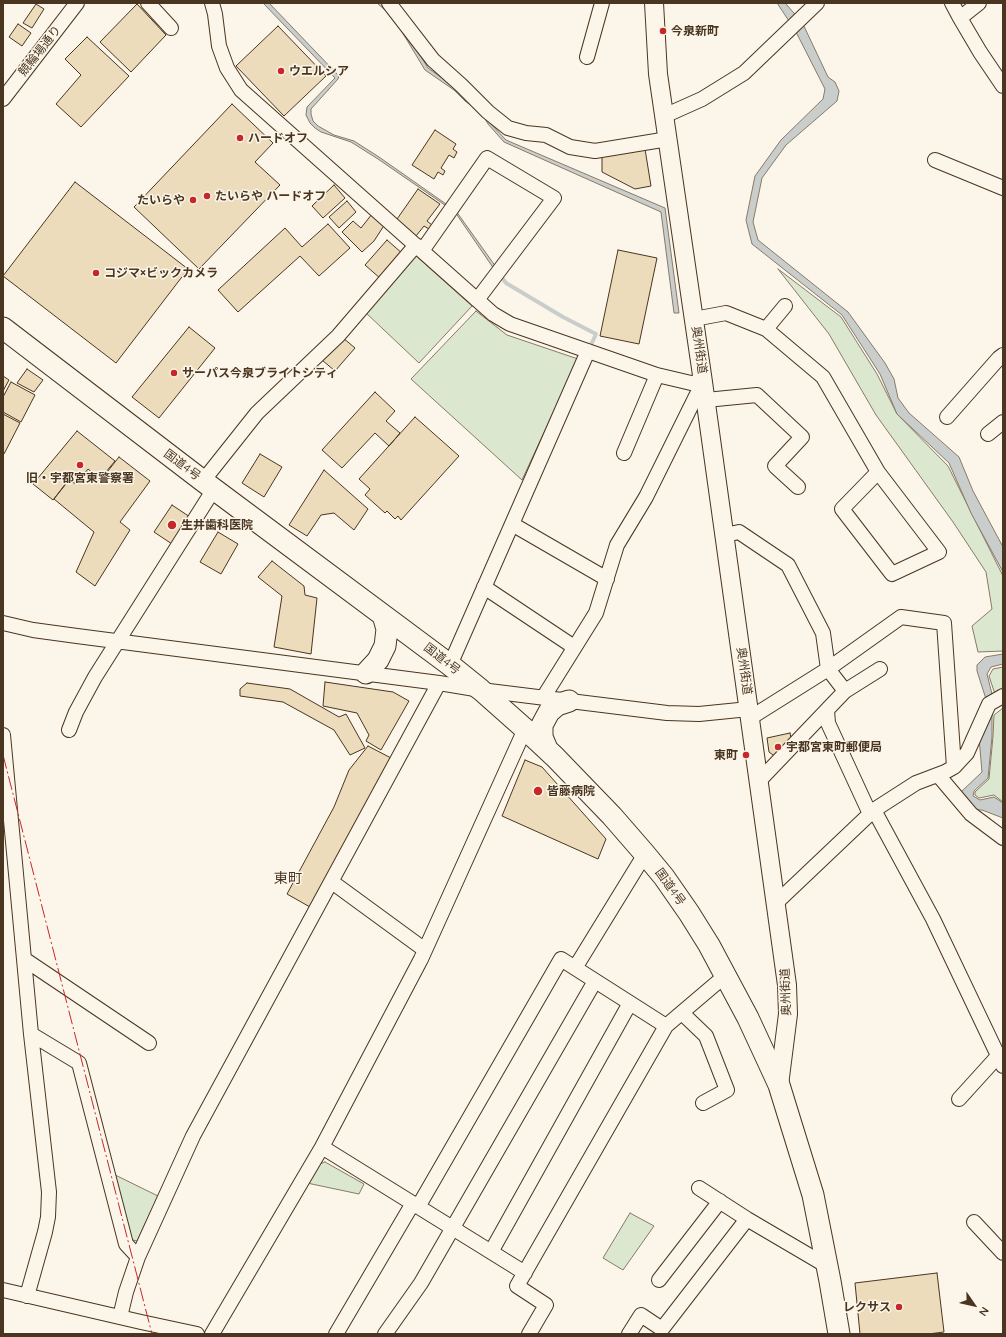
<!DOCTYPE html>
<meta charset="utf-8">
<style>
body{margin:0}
#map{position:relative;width:1006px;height:1337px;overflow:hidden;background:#fbf6e9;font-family:Quicksand,sans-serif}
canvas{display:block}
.frame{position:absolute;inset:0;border:4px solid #4a3520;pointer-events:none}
.north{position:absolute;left:954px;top:1285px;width:40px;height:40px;-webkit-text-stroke:3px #fbf6e9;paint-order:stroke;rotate:124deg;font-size:11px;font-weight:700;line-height:16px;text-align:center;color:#4a3520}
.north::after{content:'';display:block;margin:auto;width:14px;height:18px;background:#4a3520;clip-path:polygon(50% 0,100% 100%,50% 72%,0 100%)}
</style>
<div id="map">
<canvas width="1006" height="1337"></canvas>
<div class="frame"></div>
<div class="north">N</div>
</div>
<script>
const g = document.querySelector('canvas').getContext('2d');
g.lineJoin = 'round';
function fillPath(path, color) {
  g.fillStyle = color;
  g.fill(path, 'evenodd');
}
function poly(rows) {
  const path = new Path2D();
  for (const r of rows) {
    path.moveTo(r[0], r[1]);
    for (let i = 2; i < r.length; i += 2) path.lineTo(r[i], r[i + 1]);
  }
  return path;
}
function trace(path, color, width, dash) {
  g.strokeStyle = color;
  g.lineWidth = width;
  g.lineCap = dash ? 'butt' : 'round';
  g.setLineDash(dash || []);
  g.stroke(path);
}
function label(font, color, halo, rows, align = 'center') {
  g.font = font + ' Quicksand,"Noto Sans JP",sans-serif';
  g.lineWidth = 3;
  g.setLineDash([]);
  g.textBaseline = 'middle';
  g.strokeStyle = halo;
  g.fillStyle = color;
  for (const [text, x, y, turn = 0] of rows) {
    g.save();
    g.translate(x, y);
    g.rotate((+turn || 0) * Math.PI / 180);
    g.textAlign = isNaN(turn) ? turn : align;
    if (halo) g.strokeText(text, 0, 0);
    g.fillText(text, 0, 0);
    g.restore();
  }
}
const green = poly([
 [415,255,472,306,419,363,365,312,415,255],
 [778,269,841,317,877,374,897,414,948,466,1003,576,1003,651,978,652,972,626,992,609,986,572,953,522,876,415,829,334,778,269],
 [476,311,507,335,578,359,522,480,411,379,476,311],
 [1003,667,1003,690,995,694,989,676,993,669,1003,667],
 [1003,708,1003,802,994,795,979,798,975,795,975,792,989,779,993,736,994,715,1003,708],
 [325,1162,364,1184,359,1194,307,1183,317,1165,325,1162],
 [107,1171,158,1196,137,1241,125,1238,107,1171],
 [630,1213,654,1226,623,1270,603,1258,630,1213]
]);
fillPath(green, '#dce7d0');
trace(green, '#887966', 1);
const water = poly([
 [263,3,269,3,339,76,338,79,311,109,311,114,313,121,318,126,334,135,354,141,379,157,456,211,496,267,494,269,455,212,378,159,351,142,321,132,315,128,310,123,306,115,307,107,335,78,263,3],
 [377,3,381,3,396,16,428,68,456,88,484,112,490,123,506,140,665,208,679,313,674,313,661,212,504,142,488,124,482,113,465,101,454,90,425,70,393,17,377,3],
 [777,3,785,3,802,22,828,77,835,82,839,91,837,101,786,145,762,178,753,222,758,240,848,312,885,363,894,379,898,398,909,413,959,457,973,491,1003,547,1003,572,971,513,949,463,897,414,880,374,842,315,752,244,746,220,755,176,781,140,823,99,825,89,795,30,777,3],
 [1003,654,1003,664,991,667,987,674,992,694,992,737,988,778,974,791,973,796,980,800,994,797,1003,803,1003,818,982,810,975,810,961,792,982,772,979,738,986,699,977,671,977,665,985,657,1003,654]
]);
fillPath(water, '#c9cecd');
trace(water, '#887966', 1);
trace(poly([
 [503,279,506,283,563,317,596,334,590,347,592,348]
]), '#c9cecd', 4);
const building = poly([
 [36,4,44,9,32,28,23,23,36,4],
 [137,4,166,35,131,72,100,42,137,4],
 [18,24,31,33,22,46,9,37,18,24],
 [278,26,326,76,284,116,236,66,278,26],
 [87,37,129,76,81,127,56,104,81,75,65,59,87,37],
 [232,104,273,143,255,162,280,185,199,269,134,207,232,104],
 [435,130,456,144,453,149,457,152,454,158,449,155,441,168,445,171,443,175,438,172,434,179,412,165,435,130],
 [645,149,651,186,635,189,602,172,602,155,645,149],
 [75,182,188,269,116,363,3,276,75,182],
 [334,185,345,198,323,218,312,206,334,185],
 [418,189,440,204,427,221,432,225,429,229,424,226,416,236,395,222,418,189],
 [347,201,356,212,339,228,329,217,347,201],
 [372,214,385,224,374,241,362,252,342,232,353,221,361,228,372,214],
 [328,224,350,248,319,276,300,256,238,312,218,290,285,228,302,247,328,224],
 [387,240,403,254,381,279,365,265,387,240],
 [618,250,657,258,639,344,600,336,618,250],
 [189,327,215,348,159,418,132,397,189,327],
 [342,337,355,348,335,371,322,360,342,337],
 [27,369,43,380,34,392,17,383,27,369],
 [3,376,9,380,3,391,3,376],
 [11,382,35,395,21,422,3,412,3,397,11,382],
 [375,392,395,411,386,421,400,433,389,446,375,433,342,468,322,450,375,392],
 [3,414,20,423,4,454,3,454,3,414],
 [415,417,459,456,401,520,398,516,395,519,387,511,385,513,365,495,370,489,359,479,415,417],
 [77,431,115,461,100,479,88,469,76,484,70,479,53,500,33,484,77,431],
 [260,454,282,467,264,497,242,483,260,454],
 [119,457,150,481,120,522,130,530,95,586,76,572,94,532,54,499,69,479,75,484,86,471,100,481,119,457],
 [324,470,368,509,354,530,334,513,321,515,307,536,289,525,324,470],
 [172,505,190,517,172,544,154,532,172,505],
 [218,532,238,544,221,574,200,562,218,532],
 [272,561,304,586,305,595,317,598,311,654,274,647,282,596,258,577,272,561],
 [325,682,393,692,409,701,381,750,366,741,369,735,357,713,323,706,325,682],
 [247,683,290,689,339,717,346,714,365,748,350,755,334,730,283,702,240,696,240,689,247,683],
 [790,733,792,743,777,758,769,752,767,738,790,733],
 [368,746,391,758,310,907,287,894,334,807,349,770,368,746],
 [525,760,542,767,606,839,598,859,502,816,525,760],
 [937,1273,944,1332,928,1334,860,1334,855,1283,937,1273]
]);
fillPath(building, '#ecdcbc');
trace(building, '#4a3520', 1);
const minor = poly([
 [148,3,171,28],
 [212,3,215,14,219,46,227,68,241,90,493,314,510,324,657,375,691,383,703,382],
 [389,3,433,60,461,85,488,112,508,128,526,133,546,135,570,147,595,151,668,139],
 [952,3,960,18,979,3],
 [960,18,980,52,1003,86],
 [587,57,602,3],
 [3,99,77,3],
 [664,116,702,99,744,73,817,3],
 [935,160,1003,188],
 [422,251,487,158,554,198,477,300],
 [694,319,726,313,766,329,823,377,878,472,939,552,892,574,842,509,878,472],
 [766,329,785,306],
 [706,400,757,395,802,437,775,466,798,487],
 [947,417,999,358,1003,355],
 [988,434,1003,422],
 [624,453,657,375],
 [203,481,257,413,338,336,416,245],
 [512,524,607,579],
 [725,535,739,532,788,565,823,633,828,669,845,691],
 [484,587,574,647],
 [3,623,33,630,77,636,439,683,481,690,667,713,699,714,749,709],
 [450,665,588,351],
 [543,698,596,613,617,545,646,497,703,382],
 [827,710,828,723,870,814],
 [750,718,828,669,901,617,944,623,954,767],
 [69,730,76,712,95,677,214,489],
 [3,735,31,1034,49,1192,48,1217,45,1232,27,1296],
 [938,775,971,814,1003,838],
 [759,781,845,691,880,669],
 [874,810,933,919,1003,1066],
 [332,882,425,950],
 [776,903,874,810,916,783,945,772,954,767,967,753,989,704,1003,696],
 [24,959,149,1043],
 [575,968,645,854],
 [682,1013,706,1036,727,1090,703,1103],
 [31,1034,79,1063,126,1244,138,1257],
 [959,1099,998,1056],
 [322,1147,525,1273],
 [699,1188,747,1219,827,1266],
 [418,1207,561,959,666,1026],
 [974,1222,1003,1253],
 [491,1252,630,1003],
 [659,1280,720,1201],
 [3,1290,141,1322,197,1334],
 [120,1317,126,1292,138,1257,193,1136,439,683],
 [212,1334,322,1147,421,959,525,729],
 [336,1334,413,1203],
 [385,1334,421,1283,595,981],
 [529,1334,546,1305,517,1286,666,1026,726,975],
 [629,1334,641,1315,662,1329,747,1219]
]);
const major = poly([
 [654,3,658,74,703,382,787,985,788,1014,779,1085]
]);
const highway = poly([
 [3,328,203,481,450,665,481,690,525,729,555,757,612,816,645,854,664,877,689,913,709,945,748,1018,779,1085,813,1195,830,1281,839,1334],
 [366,673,378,660,385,646,387,629,383,615],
 [547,749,542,737,542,725,549,712,557,705,569,701]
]);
trace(minor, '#4a3520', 16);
trace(major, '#4a3520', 20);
trace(highway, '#4a3520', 23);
trace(minor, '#fbf6e9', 14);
trace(major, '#fbf6e9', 18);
trace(highway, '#fbf6e9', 21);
trace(poly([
 [3,755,152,1334]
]), '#c62828', 1, [14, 3, 2, 3]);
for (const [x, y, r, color] of [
 [663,31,4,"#c62828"],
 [281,71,4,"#c62828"],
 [240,138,4,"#c62828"],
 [207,196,4,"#c62828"],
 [193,200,4,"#c62828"],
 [96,273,4,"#c62828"],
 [174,373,4,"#c62828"],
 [80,465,4,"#c62828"],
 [172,525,5,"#c62828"],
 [778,747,4,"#c62828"],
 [746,755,4,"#c62828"],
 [538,791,5,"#c62828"],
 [899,1307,4,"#c62828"]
]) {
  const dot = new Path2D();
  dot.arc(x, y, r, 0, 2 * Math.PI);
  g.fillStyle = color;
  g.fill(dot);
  trace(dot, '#fbf6e9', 1.5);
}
label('bold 12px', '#4a3520', '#fbf6e9', [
 ["今泉新町",671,31],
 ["ウエルシア",289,71],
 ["ハードオフ",248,138],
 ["たいらや ハードオフ",215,196],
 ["たいらや",185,200,"right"],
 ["コジマ×ビックカメラ",104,273],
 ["サーパス今泉ブライトシティ",182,373],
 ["旧・宇都宮東警察署",80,478,"center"],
 ["生井歯科医院",181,525],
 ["宇都宮東町郵便局",786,747],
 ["東町",738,755,"right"],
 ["皆藤病院",547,791],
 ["レクサス",891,1307,"right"]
], 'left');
label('12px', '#4a3520', '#fbf6e9', [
 ["競輪場通り",40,51,-52],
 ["奥州街道",699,350,82],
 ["国道4号",182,465,37],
 ["国道4号",442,659,38],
 ["奥州街道",744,671,82],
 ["国道4号",670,887,54],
 ["奥州街道",786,992,-92]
]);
label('14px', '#4a3520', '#fbf6e9', [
 ["東町",288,879]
]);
</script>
